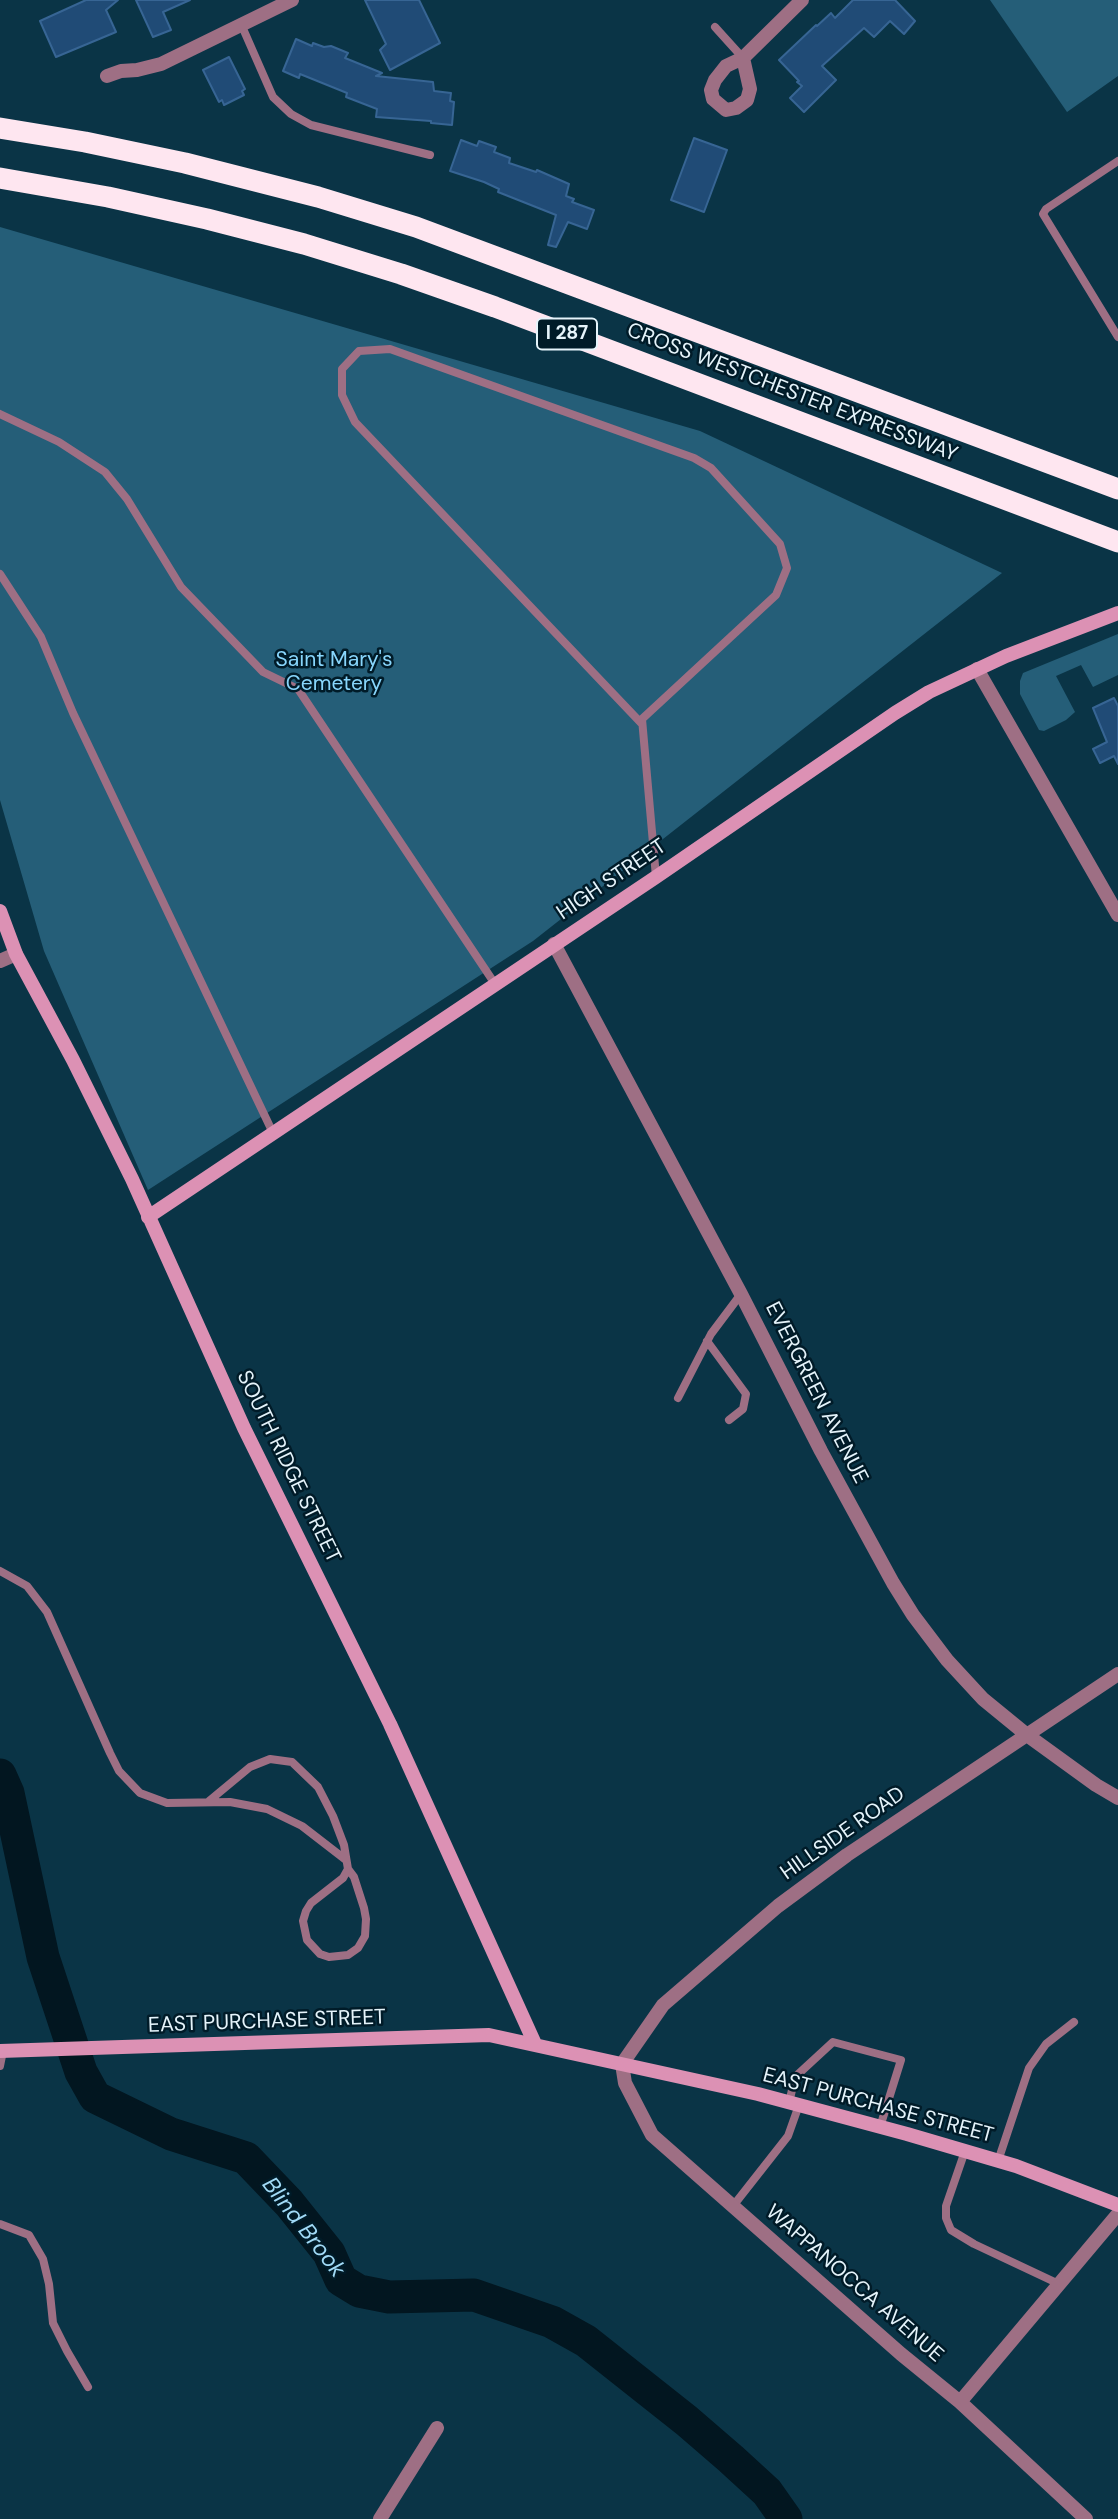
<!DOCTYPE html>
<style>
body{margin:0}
canvas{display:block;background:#0a3446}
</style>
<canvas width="1118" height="2519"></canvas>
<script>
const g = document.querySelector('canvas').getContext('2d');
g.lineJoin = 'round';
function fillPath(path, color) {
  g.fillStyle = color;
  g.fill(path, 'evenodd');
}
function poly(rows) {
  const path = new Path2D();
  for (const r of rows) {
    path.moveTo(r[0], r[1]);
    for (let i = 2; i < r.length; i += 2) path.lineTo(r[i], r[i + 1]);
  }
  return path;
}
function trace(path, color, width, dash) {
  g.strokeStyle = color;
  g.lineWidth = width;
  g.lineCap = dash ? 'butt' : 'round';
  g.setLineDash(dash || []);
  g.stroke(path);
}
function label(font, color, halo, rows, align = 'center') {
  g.font = font + ' "DM Sans",sans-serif';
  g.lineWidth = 5;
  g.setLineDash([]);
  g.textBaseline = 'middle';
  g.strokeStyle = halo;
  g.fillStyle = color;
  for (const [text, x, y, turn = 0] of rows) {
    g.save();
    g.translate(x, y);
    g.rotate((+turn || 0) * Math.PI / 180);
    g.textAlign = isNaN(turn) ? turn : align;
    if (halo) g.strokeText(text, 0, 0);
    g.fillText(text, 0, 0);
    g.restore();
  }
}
fillPath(poly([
 [990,0,1118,0,1118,76,1067,112],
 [0,227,700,431,1002,573,533,941,148,1190,44,951,0,800],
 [1118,634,1118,675,1093,687,1081,665,1056,676,1075,712,1066,720,1044,731,1039,730,1020,694,1020,681,1023,673]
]), '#255e78');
trace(poly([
 [0,1775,8,1793,43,1957,81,2072,95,2097,171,2134,246,2158,289,2203,329,2253,341,2280,359,2291,389,2297,474,2295,552,2322,586,2341,687,2421,731,2459,767,2492,786,2519]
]), '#021620', 33);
const building = poly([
 [86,0,118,0,106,10,116,32,56,57,40,21,86,0],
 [136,0,190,0,163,12,171,30,153,37,136,0],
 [365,0,419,0,440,43,390,70,380,50,386,44,365,0],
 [853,0,895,0,915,21,904,34,890,21,874,37,864,28,822,66,836,80,804,112,790,98,802,86,797,82,799,81,779,60,816,25,817,26,831,13,835,18,853,0],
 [296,39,312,46,313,43,324,47,331,46,348,53,345,58,382,73,376,76,433,82,434,91,451,93,450,101,454,102,452,125,431,123,431,121,376,117,377,109,346,97,347,93,300,74,299,78,283,71,296,39],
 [229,57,245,89,242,91,244,95,224,105,222,100,219,102,203,70,229,57],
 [694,138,727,150,704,212,671,200,694,138],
 [461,140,477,146,479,141,496,147,494,152,510,158,509,163,536,172,537,170,569,184,566,196,574,199,572,202,594,210,587,229,568,222,556,247,548,245,556,215,498,192,499,189,484,182,450,171,461,140],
 [1114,698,1118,706,1118,764,1114,756,1100,763,1093,749,1107,742,1093,708,1114,698]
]);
fillPath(building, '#204b76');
trace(building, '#376594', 2);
trace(poly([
 [241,24,273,97,291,114,311,125,430,155],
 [715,27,743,58],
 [1118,161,1046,209,1043,214,1118,337],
 [0,414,59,442,105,472,127,499,181,587,263,672,298,689,495,984],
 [0,574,41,637,73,713,273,1133],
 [642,724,355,422,342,395,342,369,359,351,390,349,694,458,711,468,780,544,787,568,776,595,642,719,656,877],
 [707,1341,746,1394,743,1409,729,1420],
 [678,1398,711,1334,741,1294],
 [0,1571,27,1586,47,1612,110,1753,119,1771,140,1793,167,1803,230,1802,267,1809,302,1826,346,1860],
 [209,1801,250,1767,270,1759,292,1762,318,1787,333,1816,344,1845,348,1869,343,1878,311,1903,306,1911,303,1921,307,1940,320,1954,329,1957,348,1955,358,1948,365,1936,366,1919,364,1908,354,1877,348,1869],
 [0,2066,3,2051],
 [789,2103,795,2077,833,2042,901,2060,880,2127],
 [965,2151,946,2206,946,2218,951,2230,974,2244,1059,2284],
 [998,2161,1029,2068,1046,2044,1074,2022],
 [733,2206,788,2136,799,2105],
 [0,2224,29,2235,43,2259,49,2284,53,2323,67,2351,88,2387]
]), '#9e6f84', 8);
trace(poly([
 [743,58,750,89,747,100,736,108,726,110,713,99,711,90,715,80,726,66,743,58,802,0],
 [107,76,121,71,137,70,161,64,292,0],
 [977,669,1118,915],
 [554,944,741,1294,821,1451,893,1583,913,1615,947,1660,983,1699,1027,1735,1096,1785,1118,1798],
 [0,961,16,954],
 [960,2402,1118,2214],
 [380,2519,437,2428],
 [1086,2519,960,2402,901,2354,652,2135,625,2083,622,2064,663,2005,778,1906,847,1855,1118,1674]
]), '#9e6f84', 14);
trace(poly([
 [0,911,16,954,73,1060,132,1179,244,1428,390,1724,535,2044],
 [148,1217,656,877,895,713,929,692,1006,656,1118,613],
 [0,2051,489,2035,758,2094,907,2134,1016,2166,1118,2205]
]), '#dc91b4', 14);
trace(poly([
 [0,128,85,142,185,163,318,197,416,227,1118,489],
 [0,178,108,197,207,219,304,244,401,274,495,307,1118,542]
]), '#fee6f0', 21);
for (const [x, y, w] of [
 [567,334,60]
]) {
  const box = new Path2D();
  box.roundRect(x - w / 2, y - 15.5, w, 31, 5);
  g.fillStyle = '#001b28';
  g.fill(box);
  trace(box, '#e5f4fb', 2);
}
label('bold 19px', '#e5f4fb', null, [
 ["I 287",567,334]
]);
label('21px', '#e5f4fb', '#001b28', [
 ["CROSS WESTCHESTER EXPRESSWAY",792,393,21],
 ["HIGH STREET",612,880,-34],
 ["EVERGREEN AVENUE",816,1393,63],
 ["SOUTH RIDGE STREET",288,1467,64],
 ["HILLSIDE ROAD",843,1834,-35],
 ["EAST PURCHASE STREET",267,2022,-2],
 ["EAST PURCHASE STREET",878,2106,15],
 ["WAPPANOCCA AVENUE",854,2284,41]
]);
label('21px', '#88d6fc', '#001b28', [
 ["Saint Mary's",334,660],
 ["Cemetery",334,684]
]);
label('italic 23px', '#a1daf6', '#001b28', [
 ["Blind Brook",303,2228,52]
]);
</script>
